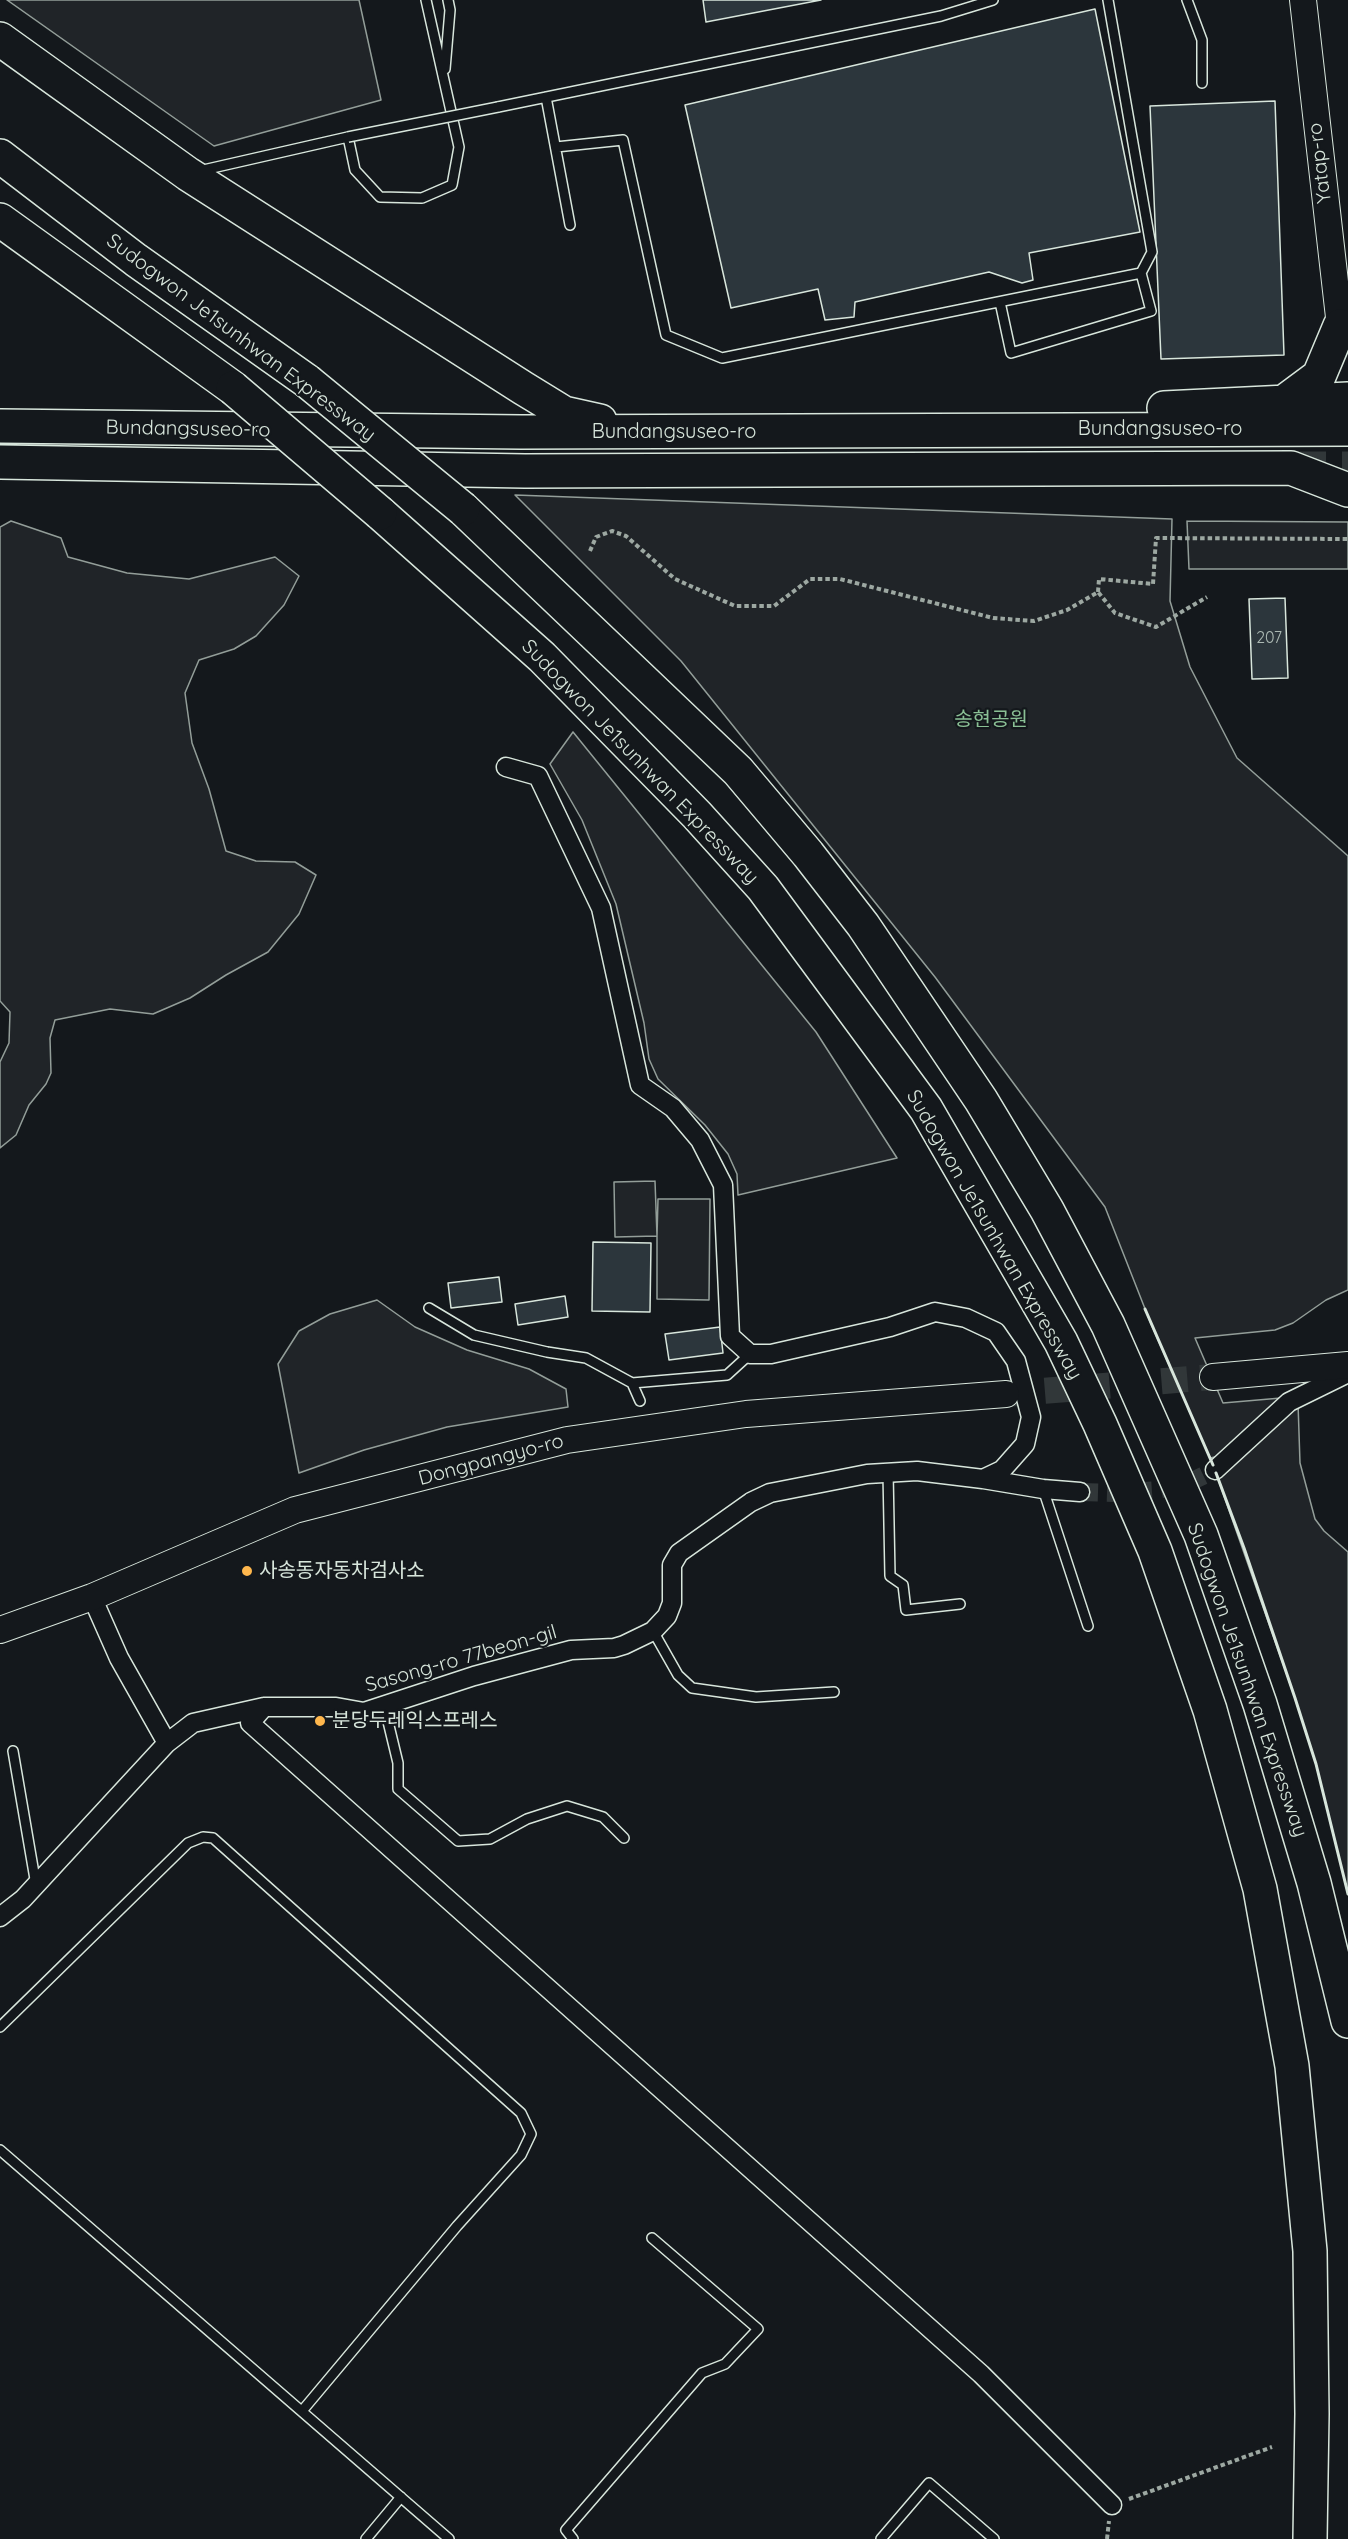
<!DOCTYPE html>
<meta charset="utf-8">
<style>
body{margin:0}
canvas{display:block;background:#14181c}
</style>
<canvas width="1348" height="2539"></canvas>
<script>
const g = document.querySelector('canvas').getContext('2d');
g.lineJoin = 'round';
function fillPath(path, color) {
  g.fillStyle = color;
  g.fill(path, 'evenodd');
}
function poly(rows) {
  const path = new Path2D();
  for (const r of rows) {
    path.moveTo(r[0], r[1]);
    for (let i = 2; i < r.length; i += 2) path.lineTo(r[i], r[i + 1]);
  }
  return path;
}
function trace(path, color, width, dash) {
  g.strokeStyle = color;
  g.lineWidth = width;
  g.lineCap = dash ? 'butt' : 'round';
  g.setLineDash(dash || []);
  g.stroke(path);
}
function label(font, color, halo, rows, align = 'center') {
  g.font = font + ' Quicksand,"Noto Sans KR",sans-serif';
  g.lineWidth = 4.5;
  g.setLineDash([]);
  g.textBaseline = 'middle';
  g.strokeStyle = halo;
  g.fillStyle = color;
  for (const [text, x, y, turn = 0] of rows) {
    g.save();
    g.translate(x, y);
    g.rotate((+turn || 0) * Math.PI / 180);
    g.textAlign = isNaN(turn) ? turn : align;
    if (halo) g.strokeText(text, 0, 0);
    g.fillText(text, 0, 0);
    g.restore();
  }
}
const green = poly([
 [7,0,359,0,381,100,214,146,7,0],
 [515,495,1172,519,1170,601,1190,667,1237,758,1348,856,1348,1290,1326,1300,1293,1323,1275,1330,1195,1338,1223,1403,1281,1398,1220,1456,1210,1458,1151,1324,1105,1207,935,977,681,661,515,495],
 [11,521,61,538,68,557,127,573,189,579,275,557,299,576,284,605,256,636,234,649,199,660,185,693,192,743,209,789,226,851,256,861,295,862,316,875,299,914,268,952,226,975,190,998,153,1014,110,1009,55,1020,50,1038,51,1073,46,1084,29,1105,16,1135,0,1148,0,1062,9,1043,10,1012,0,1001,0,527,11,521],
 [1187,521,1348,522,1348,569,1189,569,1187,521],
 [573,732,816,1032,897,1158,738,1195,737,1174,728,1154,705,1125,658,1079,649,1059,644,1023,616,904,582,820,550,764,573,732],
 [655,1181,657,1236,658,1199,710,1199,709,1300,657,1299,657,1236,615,1237,614,1182,655,1181],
 [377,1300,415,1327,467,1350,529,1369,566,1389,568,1407,447,1427,364,1450,299,1473,278,1364,299,1331,330,1314,377,1300],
 [1298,1403,1300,1463,1315,1519,1324,1531,1348,1552,1348,1894,1316,1764,1295,1698,1217,1476,1298,1403]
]);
fillPath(green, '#202428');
trace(green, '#939e99', 1.5);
const building = poly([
 [703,0,821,0,706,22,703,0],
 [1095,9,1140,232,1029,253,1033,280,1022,283,989,272,855,302,854,317,825,320,818,289,731,308,685,105,1095,9],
 [1275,101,1284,355,1161,359,1150,106,1275,101],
 [1285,598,1288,678,1252,679,1249,599,1285,598],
 [593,1242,651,1243,650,1312,592,1311,593,1242],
 [499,1277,502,1302,451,1308,448,1283,499,1277],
 [565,1296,568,1317,518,1325,515,1304,565,1296],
 [720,1327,723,1353,669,1360,665,1334,720,1327]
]);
fillPath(building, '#2c363c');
trace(building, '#d8e6dc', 1.5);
trace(poly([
 [1080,1492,1114,1493,1158,1490,1190,1482,1215,1470]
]), '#313739', 18, [18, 9]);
trace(poly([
 [1006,1394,1213,1377]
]), '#313739', 26, [26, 13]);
trace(poly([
 [1293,468,1348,468]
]), '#313739', 33, [33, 16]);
const lane = poly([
 [1187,0,1202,40,1202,83],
 [445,69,450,10,448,0],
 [546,97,570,225],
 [498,107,941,16,993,0],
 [556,147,623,140,666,335,722,358,1141,273,1152,252,1108,0],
 [199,171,348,137,355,170,380,197,422,198,452,185,459,147,426,0],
 [1000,302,1011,353,1151,311,1141,273],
 [429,1308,474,1335,547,1352,586,1358,632,1383,727,1375,750,1354],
 [632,1383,640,1401],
 [888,1472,890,1576,903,1585,906,1610,960,1604],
 [1043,1489,1088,1626],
 [653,1631,678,1675,692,1688,756,1697,834,1692],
 [384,1705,398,1763,398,1789,458,1841,490,1839,527,1819,567,1806,603,1817,624,1838],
 [13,1751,36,1885],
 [0,2027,188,1843,203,1837,213,1838,521,2113,531,2134,521,2155,457,2226,302,2411],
 [0,2150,449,2539],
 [366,2539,401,2497],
 [573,2539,566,2530,702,2373,725,2364,758,2329,652,2238],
 [881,2539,929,2483,994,2539]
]);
const street = poly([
 [1215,1470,1289,1402,1348,1373],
 [983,1479,1043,1489,1080,1492],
 [92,1597,119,1658,167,1743],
 [264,1707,250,1723,981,2374,1112,2505],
 [0,1917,23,1899,167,1743,193,1723,264,1707,336,1707,364,1712,474,1676,571,1650,614,1648,624,1645,653,1631,667,1616,672,1603,672,1565,679,1553,751,1502,770,1493,867,1474,917,1471,983,1479,1002,1470,1025,1444,1031,1417,1016,1361,996,1332,966,1318,935,1312,890,1327,771,1354,750,1354,730,1336,723,1185,700,1140,673,1108,640,1085,601,908,538,776,506,767]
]);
const secondary = poly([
 [1303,0,1340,326],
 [1213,1377,1348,1365],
 [0,1630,92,1597,295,1510,567,1440,746,1414,1006,1394]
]);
const highway = poly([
 [0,39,188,174,523,388,564,413,600,421],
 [0,156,136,260,307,381],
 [0,220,233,388],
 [1284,402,1319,376,1340,326],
 [1164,408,1348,399],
 [0,426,521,432,1348,429],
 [0,462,525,471,1291,468,1348,490],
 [463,509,738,771,808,854,863,925,981,1100,1047,1210,1108,1325,1201,1535,1260,1704,1314,1883,1348,2021],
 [380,513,542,657,697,815,763,888,926,1109,1061,1342,1100,1424,1155,1551,1210,1710,1260,1889,1292,2066,1310,2251,1312,2414,1310,2539]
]);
trace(lane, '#d8e6dc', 12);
trace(street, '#d8e6dc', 21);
trace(secondary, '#d8e6dc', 28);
trace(highway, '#d8e6dc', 36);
trace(poly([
 [590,551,596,537,612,531,626,536,675,579,735,606,774,606,810,579,840,579,993,618,1034,621,1067,610,1098,592,1115,613,1156,627,1207,597],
 [1098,592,1099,579,1153,584,1156,538,1348,539],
 [1129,2499,1272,2447],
 [1107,2539,1109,2521]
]), '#9da8a2', 4, [4.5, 3]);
trace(lane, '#14181c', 9);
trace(street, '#14181c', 18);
trace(secondary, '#14181c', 26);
trace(highway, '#14181c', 33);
const laneBridge = poly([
 [348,137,498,107]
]);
const highwayBridge = poly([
 [307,381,463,509],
 [233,388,380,513]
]);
trace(laneBridge, '#d8e6dc', 12, []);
trace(highwayBridge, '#d8e6dc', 36, []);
trace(laneBridge, '#14181c', 9);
trace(highwayBridge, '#14181c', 33);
trace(poly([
 [1145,1309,1213,1465],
 [1216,1473,1244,1548,1295,1698,1316,1764,1348,1894]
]), '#d8e6dc', 3);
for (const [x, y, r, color] of [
 [247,1571,6,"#ffb74d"],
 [320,1721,6,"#ffb74d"]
]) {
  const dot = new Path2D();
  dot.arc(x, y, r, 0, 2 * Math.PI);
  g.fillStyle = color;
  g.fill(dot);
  trace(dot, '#14181c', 2);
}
label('16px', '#adbab4', null, [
 ["207",1269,638]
]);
label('20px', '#d8e6dc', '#14181c', [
 ["Yatap-ro",1320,163,-97],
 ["Sudogwon Je1sunhwan Expressway",241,338,37],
 ["Bundangsuseo-ro",188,429,1],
 ["Bundangsuseo-ro",1160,429],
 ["Bundangsuseo-ro",674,432],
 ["Sudogwon Je1sunhwan Expressway",640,762,46],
 ["Sudogwon Je1sunhwan Expressway",994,1235,60],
 ["Dongpangyo-ro",491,1460,-15],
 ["Sasong-ro 77beon-gil",461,1659,-16],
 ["Sudogwon Je1sunhwan Expressway",1247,1680,71]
]);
label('20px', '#8ac095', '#14181c', [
 ["송현공원",991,720]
]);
label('20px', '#d8e6dc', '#14181c', [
 ["사송동자동차검사소",259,1571],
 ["분당두레익스프레스",332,1721]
], 'left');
</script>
